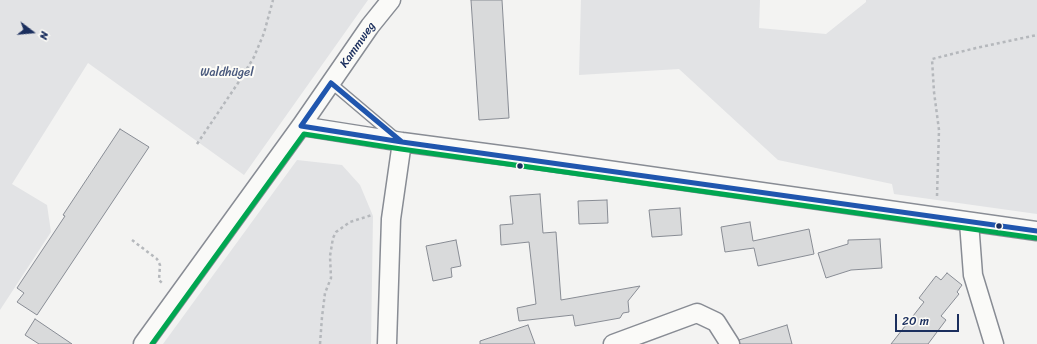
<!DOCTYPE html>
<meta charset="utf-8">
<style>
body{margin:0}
#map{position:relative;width:1037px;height:344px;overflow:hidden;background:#f3f3f2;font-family:Sriracha,sans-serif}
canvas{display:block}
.north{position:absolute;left:12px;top:12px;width:40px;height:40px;-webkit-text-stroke:3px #fdfcf7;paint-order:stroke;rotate:106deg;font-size:11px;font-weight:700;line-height:16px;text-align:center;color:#1b2f5e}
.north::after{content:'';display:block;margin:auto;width:14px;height:18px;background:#1b2f5e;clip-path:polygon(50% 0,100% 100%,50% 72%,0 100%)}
.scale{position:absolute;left:895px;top:314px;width:64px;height:18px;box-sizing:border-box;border:2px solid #1b2f5e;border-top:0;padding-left:5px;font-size:12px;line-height:14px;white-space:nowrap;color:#1b2f5e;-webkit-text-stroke:3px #fdfcf7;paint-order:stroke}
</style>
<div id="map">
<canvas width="1037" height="344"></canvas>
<div class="north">N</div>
<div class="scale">20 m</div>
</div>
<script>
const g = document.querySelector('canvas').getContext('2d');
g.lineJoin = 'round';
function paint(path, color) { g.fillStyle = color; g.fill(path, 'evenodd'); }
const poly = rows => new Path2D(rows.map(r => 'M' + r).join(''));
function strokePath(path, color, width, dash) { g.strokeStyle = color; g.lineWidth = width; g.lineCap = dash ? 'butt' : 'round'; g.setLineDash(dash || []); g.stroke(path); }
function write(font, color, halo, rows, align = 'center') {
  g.font = font + ' Sriracha,sans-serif'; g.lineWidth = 4; g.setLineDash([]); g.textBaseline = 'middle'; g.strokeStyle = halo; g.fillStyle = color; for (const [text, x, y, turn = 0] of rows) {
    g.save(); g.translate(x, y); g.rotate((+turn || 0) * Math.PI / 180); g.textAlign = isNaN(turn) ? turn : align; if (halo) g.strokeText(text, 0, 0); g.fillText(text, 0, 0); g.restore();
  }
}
paint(poly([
 [0,0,368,0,244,175,88,63,12,184,47,205,51,232,0,310],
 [581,0,760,0,759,28,826,34,866,2,866,0,1037,0,1037,214,894,194,892,184,778,160,679,69,579,75],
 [297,160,342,165,360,185,373,216,371,344,163,344]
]), '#e2e3e5');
const building = poly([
 [471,0,502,0,509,118,479,120,471,0],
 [120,129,149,147,37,315,17,302,24,293,17,288,65,216,63,215,120,129],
 [540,194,543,233,556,232,561,300,640,286,628,301,629,312,623,313,620,318,575,326,573,315,519,321,517,308,536,304,529,242,501,245,500,225,513,224,510,196,540,194],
 [607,200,608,223,579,224,578,201,607,200],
 [680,208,682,235,652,237,649,210,680,208],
 [750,222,753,241,809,229,814,254,758,266,754,248,725,252,721,227,750,222],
 [880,239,882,268,851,270,826,278,818,253,848,244,848,240,880,239],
 [456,240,461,266,451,268,452,277,433,281,426,246,456,240],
 [947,273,962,285,957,292,959,294,941,316,946,320,928,344,891,344,924,302,919,298,936,276,941,280,947,273],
 [35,319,72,344,39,344,25,335,35,319],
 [528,325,535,344,480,344,480,341,528,325],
 [787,325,792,344,740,344,739,340,787,325]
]);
paint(building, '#d9dadb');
strokePath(building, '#888c94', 1);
const lane = poly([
 [331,83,396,138]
]);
const street = poly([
 [301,126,402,142,523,158,1037,231],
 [969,222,973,275,994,344],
 [143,344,301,126,370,26,391,0],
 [387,344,391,219,402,142],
 [613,344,697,313,716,322,730,344]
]);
strokePath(lane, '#888c94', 12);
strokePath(street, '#888c94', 21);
strokePath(poly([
 [197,144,240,80,254,57,264,33,273,0],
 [937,196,939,130,934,92,932,59,976,48,1037,35],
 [132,240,157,259,160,265,159,280,162,283],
 [320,344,322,317,325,293,331,278,330,256,333,238,336,232,350,222,372,215]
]), '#b5b8bc', 2.5, [3, 3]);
strokePath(lane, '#fafaf8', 9);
strokePath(street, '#fafaf8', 18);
strokePath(poly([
 [331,83,402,142,301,126,331,83],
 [402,142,1037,231]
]), '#2056ae', 5);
strokePath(poly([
 [152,344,304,134,401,149,1036,238]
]), '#00a651', 5);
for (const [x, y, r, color] of [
 [520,166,3.5,"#1b2f5e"],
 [999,226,3.5,"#1b2f5e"]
]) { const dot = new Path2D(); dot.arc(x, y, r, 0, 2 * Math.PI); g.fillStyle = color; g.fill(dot); strokePath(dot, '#fdfcf7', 1.5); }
write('12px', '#1b2f5e', '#fdfcf7', [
 ["Kammweg",358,45,-55]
]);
write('12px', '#49597d', '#fdfcf7', [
 ["Waldhügel",227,73]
]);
</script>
